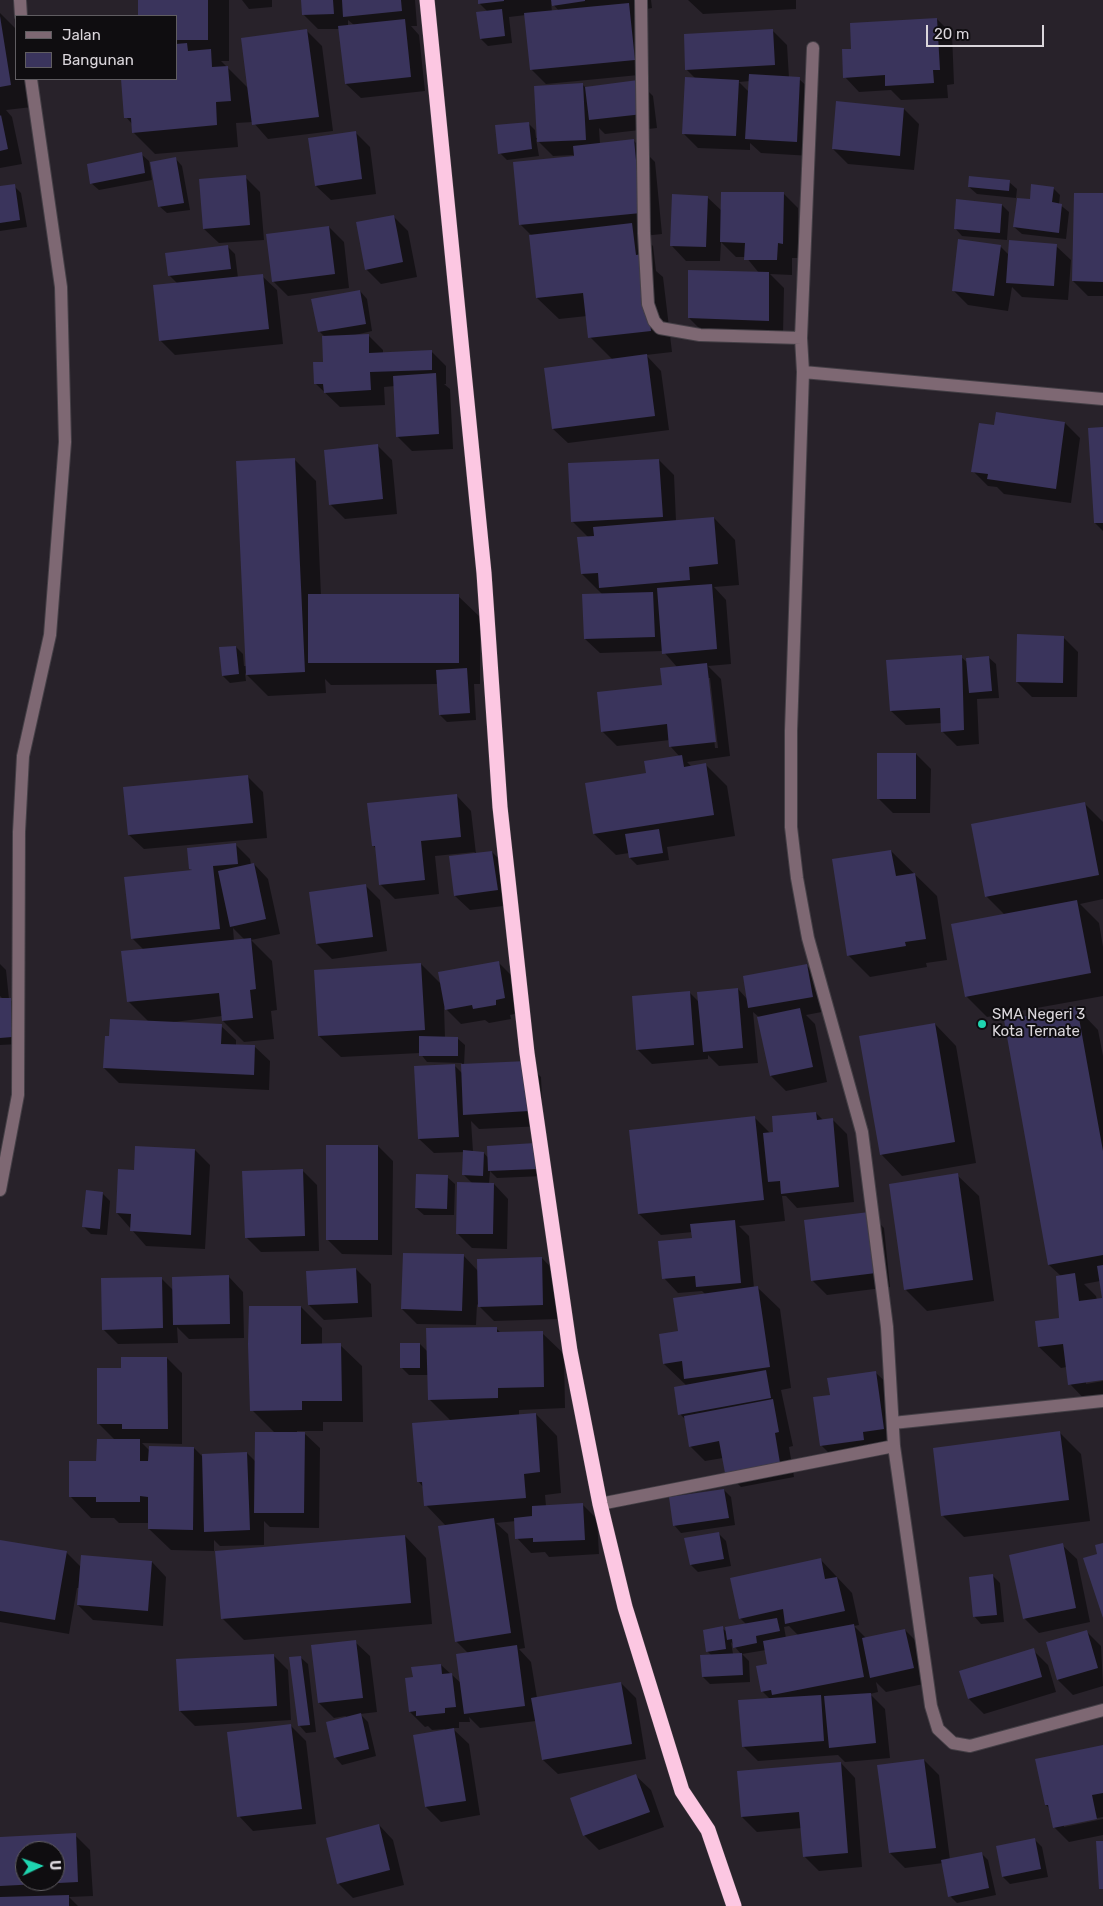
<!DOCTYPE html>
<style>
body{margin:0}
#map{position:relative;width:1103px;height:1906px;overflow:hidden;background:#28222a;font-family:Rubik,sans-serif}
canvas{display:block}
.legend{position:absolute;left:15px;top:15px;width:162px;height:65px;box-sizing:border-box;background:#0f0d10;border:1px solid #605d61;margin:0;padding:6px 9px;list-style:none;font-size:15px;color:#dad6db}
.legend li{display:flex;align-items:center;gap:10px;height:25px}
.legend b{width:25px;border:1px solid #605d61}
.north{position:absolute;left:15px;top:1841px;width:50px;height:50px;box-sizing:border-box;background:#0f0d10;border:1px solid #605d61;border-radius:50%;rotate:87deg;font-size:14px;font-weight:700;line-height:20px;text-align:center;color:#dad6db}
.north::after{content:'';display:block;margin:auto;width:18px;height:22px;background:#1fd5b0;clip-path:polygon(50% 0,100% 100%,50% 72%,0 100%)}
.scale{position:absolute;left:926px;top:25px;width:118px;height:22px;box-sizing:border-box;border:2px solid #dad6db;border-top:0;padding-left:6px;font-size:15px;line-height:18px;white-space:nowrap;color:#dad6db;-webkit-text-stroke:4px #0f0d10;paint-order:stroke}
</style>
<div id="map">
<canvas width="1103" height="1906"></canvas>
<ul class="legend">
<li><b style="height:6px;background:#7e6873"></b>Jalan</li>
<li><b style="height:14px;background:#3a345c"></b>Bangunan</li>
</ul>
<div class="north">U</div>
<div class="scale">20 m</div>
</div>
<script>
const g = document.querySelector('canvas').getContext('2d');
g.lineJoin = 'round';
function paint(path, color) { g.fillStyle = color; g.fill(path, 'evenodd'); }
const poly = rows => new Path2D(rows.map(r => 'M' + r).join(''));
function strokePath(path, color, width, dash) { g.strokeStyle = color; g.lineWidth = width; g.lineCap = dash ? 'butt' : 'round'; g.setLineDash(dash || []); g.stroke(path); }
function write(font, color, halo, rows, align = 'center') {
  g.font = font + ' Rubik,sans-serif'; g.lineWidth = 4; g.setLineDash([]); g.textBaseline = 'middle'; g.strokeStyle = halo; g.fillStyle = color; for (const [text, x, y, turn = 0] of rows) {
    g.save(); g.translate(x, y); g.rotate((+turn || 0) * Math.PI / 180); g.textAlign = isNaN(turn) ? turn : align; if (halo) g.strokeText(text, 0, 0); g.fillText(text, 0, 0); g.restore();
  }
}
paint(poly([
 [139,0,229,0,229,61,221,61,249,89,307,31,322,46,333,131,268,139,253,122,236,123,238,147,155,154,134,133,133,125,126,117,122,79,176,79,176,16,139,16],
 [242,0,272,0,272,7,249,9],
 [302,0,415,0,417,26,411,26,419,35,425,91,361,98,346,84,340,29,318,29,303,14],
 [348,20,354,25,348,26],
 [479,0,651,0,652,8,635,11,643,19,649,74,546,84,531,69,526,15,509,17,512,43,488,46,481,39,488,12,480,4],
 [551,2,559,11,552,12],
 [688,0,796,0,796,9,703,14],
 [0,13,16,29,16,79,28,79,32,107,6,110,12,117,22,164,0,168],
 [937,19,952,34,954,84,947,85,948,98,901,100,891,90,859,92,845,77,852,50],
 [772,30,787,45,789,78,799,79,814,93,811,156,761,153,750,143,750,150,698,148,683,133,696,79,686,69],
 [750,81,749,92,739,82],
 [638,81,653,96,657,128,605,134,599,128,600,144,634,141,655,162,662,234,643,236,653,246,656,271,663,277,672,352,646,355,661,371,669,430,568,443,553,429,613,360,590,337,587,316,559,319,537,298,532,236,520,224,574,155,553,156,536,139,539,156,507,160,500,153,528,123,535,130,536,138,538,138,583,85,586,88],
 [904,109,919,124,914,170,848,164,833,149],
 [355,132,370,147,376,194,331,200,316,186],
 [141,154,149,161,152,180,99,190,91,183],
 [175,158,182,166,190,210,167,213,159,206],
 [245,177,260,192,264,240,219,243,204,229],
 [1009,182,1017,189,1016,198,977,194,969,187],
 [14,186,21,193,27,227,0,231,0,188],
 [1053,188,1060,195,1059,204,1069,212,1066,239,1022,234,1014,227,1031,201],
 [783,193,798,208,798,258,792,258,792,275,770,274,784,288,783,335,704,333,689,318,759,273,746,257,736,257,721,242,720,261,686,261,672,246,707,197,722,211],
 [1103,194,1103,296,1088,296,1073,281],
 [1002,205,1009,212,1007,240,962,236,955,228],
 [393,216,408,231,417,277,381,284,366,269],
 [329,227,344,242,349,288,288,296,273,281],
 [1000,246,1009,255,1056,246,1071,260,1068,300,1022,297,1012,287,1008,311,968,305,953,290],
 [228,247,235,254,238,278,262,276,277,290,283,344,175,355,160,340,178,284,169,275],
 [360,291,367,299,372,331,351,336,368,335,383,350,383,353,431,351,446,366,446,384,444,384,450,389,453,449,412,451,397,436,395,386,384,387,385,405,340,407,316,384,324,363,325,337,319,331],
 [1065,423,1080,438,1071,503,1004,494,997,487,988,486,973,471,995,427],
 [1103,429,1103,531,1095,523],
 [377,445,392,460,397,514,345,519,330,504],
 [295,460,316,481,321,596,458,596,480,617,480,684,474,684,476,720,447,722,440,715,438,684,331,685,325,679,326,693,268,696,245,673,246,681,230,683,223,676,236,647,243,654,244,666,246,666],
 [659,460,674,475,676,521,714,518,735,540,739,585,714,587,726,600,731,664,708,666,721,679,730,756,687,762,692,767,705,764,727,786,735,836,667,847,669,860,637,865,630,858,629,853,616,855,594,834,648,774,680,757,671,747,670,740,617,746,602,731,664,686,677,667,663,651,600,653,585,639,603,595,582,574,588,537,572,521],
 [708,678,710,678,718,748,715,748],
 [1063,637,1078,652,1077,697,1032,697,1017,682],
 [961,657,968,663,988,657,996,664,999,698,977,699,979,744,957,746,942,731,942,723,906,725,891,711],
 [916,754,931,769,930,813,893,813,879,799],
 [248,777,263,792,267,838,144,849,129,835],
 [457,796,471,811,476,854,492,852,507,867,512,905,470,910,455,896,475,852,435,856,439,894,395,899,380,884,376,849,373,845],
 [1084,803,1103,822,1103,899,1080,904,1099,923,1103,947,1103,996,987,1017,966,996,1005,915,986,896],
 [235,844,250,859,251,865,254,864,268,879,280,934,251,940,272,961,277,1010,271,1011,274,1039,244,1042,223,1021,222,1016,166,1023,221,1026,236,1040,236,1046,255,1047,270,1061,269,1090,119,1083,104,1068,110,1038,149,1022,128,1001,144,950,132,938,192,871,190,868],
 [233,928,245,940,234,941],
 [891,851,937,896,947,960,926,963,927,967,870,977,848,955],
 [365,885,380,900,387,951,332,959,317,944,310,893],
 [498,962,513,977,519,1013,510,1015,511,1019,489,1023,485,1020,461,1024,444,1007,445,1038,457,1038,465,1045,464,1065,526,1062,541,1077,543,1126,479,1129,471,1121,473,1152,484,1153,489,1159,535,1144,544,1176,497,1178,490,1171,489,1184,494,1184,508,1199,507,1249,472,1248,457,1233,473,1184,463,1174,465,1152,434,1153,419,1139,453,1064,462,1073,462,1063,427,1062,420,1053,341,1057,319,1036,421,964,442,985],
 [0,964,6,970,9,999,18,1006,19,1044,0,1045,0,999,3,999,0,996],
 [807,966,821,981,827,1011,806,1015,815,1024,827,1082,786,1091,771,1076,760,1018,753,1012,758,1063,719,1066,708,1055,708,1059,652,1064,637,1049,689,992,699,1002,738,989,748,1000],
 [1077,1008,1098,1030,1103,1056,1103,1379,1086,1381,1086,1384,1103,1381,1103,1404,1091,1406,1070,1384,1067,1367,1061,1368,1039,1347,1061,1319,1061,1276,1049,1265],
 [1100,1281,1103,1299,1097,1300,1096,1296,1084,1284],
 [935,1024,956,1046,976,1163,902,1176,881,1154],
 [816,1113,823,1120,832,1119,847,1134,854,1202,797,1208,786,1196,782,1196,785,1221,739,1226,749,1236,754,1288,758,1288,780,1309,791,1388,781,1390,793,1446,789,1447,794,1477,741,1487,726,1472,723,1458,705,1461,690,1446,686,1420,680,1414,687,1386,664,1364,679,1332,706,1295,702,1291,678,1293,664,1278,693,1239,693,1232,661,1235,639,1214,754,1117,770,1133],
 [378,1146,393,1161,392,1255,342,1254,327,1239],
 [195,1150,210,1165,205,1249,146,1246,117,1213,135,1171],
 [303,1171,317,1185,319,1251,261,1252,246,1237],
 [957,1175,979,1196,994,1301,927,1311,906,1290],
 [447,1177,455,1184,454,1215,424,1215,416,1208],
 [102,1193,110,1201,107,1235,91,1234,84,1227],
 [869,1213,884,1228,890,1287,827,1295,812,1280],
 [463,1255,478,1271,542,1258,556,1273,558,1319,494,1321,477,1304,476,1325,417,1324,402,1309],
 [356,1269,371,1284,372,1317,324,1320,309,1305],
 [229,1277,243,1292,244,1338,189,1339,177,1327,178,1343,118,1344,103,1329,161,1278,174,1291],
 [301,1307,322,1328,322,1345,340,1345,362,1366,363,1422,323,1422,323,1431,297,1431,297,1434,305,1434,320,1448,319,1528,270,1527,264,1521,264,1545,220,1546,214,1540,214,1551,171,1550,149,1529,149,1523,119,1523,114,1518,91,1518,70,1496,115,1440,98,1423,123,1369,167,1358,182,1373,182,1444,142,1443,150,1451,194,1448,203,1457,247,1453,256,1462,275,1433,252,1410],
 [496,1328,502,1334,542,1333,564,1354,565,1408,519,1410,519,1416,536,1414,557,1436,561,1493,545,1495,546,1506,582,1504,597,1519,599,1554,549,1557,545,1552,531,1553,517,1538,516,1521,496,1523,508,1534,525,1648,519,1649,531,1662,537,1698,621,1683,636,1698,646,1759,558,1774,543,1760,536,1721,480,1728,469,1717,470,1722,459,1722,459,1728,452,1728,469,1744,480,1815,441,1822,426,1807,445,1729,432,1730,428,1726,425,1727,410,1712,414,1678,441,1665,462,1684,468,1653,456,1641,446,1526,426,1505,424,1488,418,1481,451,1421,429,1399,428,1375,409,1375,402,1368,420,1344,428,1352],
 [876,1373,891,1387,899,1443,836,1460,821,1445],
 [1060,1433,1081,1454,1090,1521,964,1537,943,1516],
 [724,1490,731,1497,735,1525,681,1533,674,1525],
 [718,1533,726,1541,731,1566,698,1572,691,1565],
 [405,1536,426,1558,432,1624,244,1640,222,1618],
 [0,1541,66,1552,81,1567,152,1562,166,1577,163,1626,93,1620,78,1605,79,1588,77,1588,69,1634,0,1622],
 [1062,1545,1077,1559,1090,1622,1039,1633,1024,1618],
 [820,1559,852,1593,859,1625,854,1626,867,1639,905,1630,920,1645,928,1683,886,1692,876,1682,878,1692,870,1694,885,1709,890,1758,845,1762,838,1755,758,1761,743,1746,770,1699,762,1691,768,1665,766,1650,742,1654,749,1661,750,1682,710,1684,703,1677,712,1656,708,1652,704,1631,722,1628,727,1632,747,1625,740,1618],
 [789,1626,799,1636,786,1638,784,1627],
 [731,1642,735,1647,741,1654,733,1654],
 [993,1576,1000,1583,1004,1622,981,1624,974,1616],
 [1086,1631,1101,1646,1103,1686,1073,1695,1058,1680,1047,1643],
 [355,1642,370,1656,377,1712,360,1714,368,1722,376,1756,342,1765,335,1757,346,1716,334,1718,319,1703,313,1646],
 [1033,1650,1048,1665,1056,1692,984,1714,969,1699,961,1671],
 [273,1655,288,1670,291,1720,195,1726,180,1711],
 [300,1657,308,1664,316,1732,306,1733,299,1725],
 [291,1726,306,1741,316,1824,253,1831,239,1816],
 [1103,1747,1103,1817,1064,1824,1064,1827,1103,1819,1103,1835,1069,1842,1054,1827,1051,1810,1046,1805],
 [924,1760,939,1775,950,1860,981,1853,988,1860,996,1895,957,1903,950,1896,943,1863,905,1868,890,1853],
 [841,1763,855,1778,862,1867,819,1871,804,1856,802,1828,757,1832,742,1817,739,1773],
 [636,1776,651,1790,664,1827,599,1850,584,1835,571,1799],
 [379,1825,393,1840,404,1885,353,1898,339,1884],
 [75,1835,90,1850,93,1896,69,1897,78,1906,0,1906,0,1839],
 [25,1851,55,1851,55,1881,25,1881],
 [1034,1839,1042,1847,1048,1877,1010,1884,1003,1877,997,1847]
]), '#0007');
paint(poly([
 [138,0,208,0,208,40,176,40,176,16,138,16],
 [301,0,333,0,334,14,302,15],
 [342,0,401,0,402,11,343,17],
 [478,0,504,0,504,1,478,4],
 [551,0,585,0,585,1,552,6],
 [629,3,635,60,530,70,524,13],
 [502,9,505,36,480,39,476,12],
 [0,16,11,85,0,87],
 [937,18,940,70,933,70,934,83,885,86,885,75,843,78,842,49,851,49,850,23],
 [405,19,411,77,345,84,338,26],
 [307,29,319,117,252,125,241,38],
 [773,29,775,65,685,70,684,34],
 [187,43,188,51,211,49,212,67,228,66,231,101,216,102,217,125,132,133,131,118,124,118,121,79,176,79,176,44],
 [749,74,800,77,797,142,745,139],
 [685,77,739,80,736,136,682,134],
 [638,80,643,114,589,120,585,87],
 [583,83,586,140,537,142,534,86],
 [836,101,904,108,900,156,832,149],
 [1,115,8,149,0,151,0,116],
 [529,122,532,149,498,154,495,125],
 [356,131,362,179,315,186,308,138],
 [634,139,641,213,519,225,513,162,574,156,573,146],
 [142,152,145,173,90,184,87,164],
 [176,157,184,203,158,207,150,162],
 [246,175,250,225,203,229,199,179],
 [969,176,1010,180,1009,191,968,187],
 [15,184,20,220,0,223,0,186],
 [1031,184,1054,187,1052,202,1062,204,1059,233,1013,227,1017,198,1030,199],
 [721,192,784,192,783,244,778,243,777,260,744,260,745,243,720,242],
 [1074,193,1103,193,1103,282,1072,281],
 [672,194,708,196,706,247,670,246],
 [956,199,1002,204,1000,233,954,229],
 [394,215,403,262,365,270,356,222],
 [632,223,636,255,642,254,651,331,588,338,583,293,536,298,529,235],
 [329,226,335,274,272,282,266,234],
 [958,239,1001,245,994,296,952,291],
 [1009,240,1057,244,1054,286,1006,283],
 [228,245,231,269,168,276,165,253],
 [688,270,769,272,769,321,688,318],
 [263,274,269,329,159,341,153,285],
 [360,290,366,324,318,332,311,299],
 [369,334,369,353,432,350,432,370,370,372,371,390,324,393,323,384,314,384,313,362,323,362,322,336],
 [647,354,655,416,552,429,544,368],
 [436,373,439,434,396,437,393,376],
 [996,412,1065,422,1056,489,987,479,988,474,971,472,979,423,994,425],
 [1103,427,1103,523,1094,523,1088,428],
 [378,444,383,499,329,505,324,450],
 [295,458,305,672,246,675,236,461],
 [659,459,663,517,571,522,568,463],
 [714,517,718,564,689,567,690,580,599,588,598,573,581,574,577,537,594,536,593,527],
 [712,584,717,649,662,654,657,588],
 [653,592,655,637,584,639,582,594],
 [308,594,459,594,459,663,308,663],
 [1017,634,1064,636,1063,683,1016,682],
 [236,646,239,674,222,676,219,647],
 [962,655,964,730,941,732,940,708,890,711,886,660],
 [989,656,992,691,969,693,966,658],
 [707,663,716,742,669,747,667,724,601,732,597,692,662,685,660,668],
 [467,668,470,713,439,715,436,670],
 [877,753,916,753,916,799,877,799],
 [682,755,684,767,706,763,714,815,593,834,585,783,646,773,644,761],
 [248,775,253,823,128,835,123,787],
 [457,794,461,837,421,841,425,880,379,885,375,846,372,846,367,803],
 [1085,802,1099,875,985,897,971,824],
 [659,829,663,853,629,858,625,834],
 [236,843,238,864,213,866,220,929,131,939,124,877,192,870,189,869,187,848],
 [891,850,896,876,915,873,926,939,905,942,906,946,847,956,832,859],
 [492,851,498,890,454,896,449,856],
 [254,863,266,919,230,927,218,871],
 [366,884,373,937,316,944,309,892],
 [1077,900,1091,973,965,997,951,924],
 [251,938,256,989,250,990,253,1018,222,1021,219,993,127,1002,121,951],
 [499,961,505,998,496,1000,496,1005,473,1009,472,1005,445,1010,438,972],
 [421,963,425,1030,318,1036,314,970],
 [807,964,813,997,748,1008,743,976],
 [738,988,743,1048,703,1052,697,992],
 [690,991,694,1045,636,1050,632,996],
 [0,998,11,998,12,1037,0,1038],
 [1077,1007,1103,1151,1103,1255,1048,1265,1004,1020],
 [800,1008,813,1067,770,1076,757,1017],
 [110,1019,222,1024,221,1044,255,1045,254,1075,103,1068,105,1036,109,1036],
 [935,1023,955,1142,880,1155,859,1036],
 [419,1036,458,1037,458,1056,419,1056],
 [527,1061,529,1111,463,1115,461,1064],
 [455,1064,459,1137,418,1139,414,1066],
 [816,1112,817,1120,833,1118,839,1187,781,1194,780,1181,768,1182,763,1133,773,1132,772,1116],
 [755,1116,764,1200,638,1214,629,1130],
 [535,1143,537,1169,488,1171,487,1146],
 [326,1145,378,1145,378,1240,326,1240],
 [135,1146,195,1149,191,1235,130,1231,131,1214,116,1213,118,1169,134,1170],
 [463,1150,484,1152,483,1176,462,1175],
 [303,1169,305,1236,245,1238,242,1171],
 [958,1173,973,1280,904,1290,889,1184],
 [416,1174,448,1175,447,1209,415,1208],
 [457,1182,494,1183,493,1234,456,1234],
 [86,1190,103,1192,100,1229,82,1227],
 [869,1212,876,1273,811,1281,804,1220],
 [735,1220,741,1283,696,1287,695,1276,662,1279,658,1241,692,1238,690,1224],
 [403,1253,464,1254,462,1311,401,1309],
 [542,1257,543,1305,478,1307,477,1259],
 [1103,1265,1103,1380,1068,1385,1063,1344,1038,1347,1035,1321,1059,1318,1056,1276,1075,1273,1079,1301,1102,1298,1097,1266],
 [356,1268,358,1303,308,1305,306,1271],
 [229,1275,230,1324,173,1325,172,1277],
 [162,1277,163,1328,102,1330,101,1278],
 [758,1286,770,1367,684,1379,682,1361,663,1364,659,1334,678,1331,673,1298],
 [249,1306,301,1306,301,1344,341,1343,342,1401,302,1401,302,1410,250,1411,248,1344],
 [497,1327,497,1332,543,1331,544,1387,498,1388,498,1398,428,1400,426,1328],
 [400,1343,420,1343,420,1368,400,1368],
 [121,1357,167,1357,168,1429,122,1429,122,1424,97,1424,97,1368,121,1368],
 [766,1370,771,1398,678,1415,674,1387],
 [876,1371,884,1429,863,1432,864,1440,820,1446,813,1397,830,1395,827,1378],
 [773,1399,779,1432,775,1433,780,1463,725,1473,719,1441,689,1447,684,1416],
 [536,1413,540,1472,524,1474,526,1498,424,1506,422,1482,417,1482,412,1423],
 [1060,1431,1069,1500,941,1516,933,1448],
 [255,1432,305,1432,304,1513,254,1513],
 [97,1439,140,1439,140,1461,148,1461,149,1446,194,1447,193,1530,148,1529,148,1497,140,1496,140,1502,96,1502,96,1497,69,1497,69,1461,96,1461],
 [247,1452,250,1530,204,1532,202,1454],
 [724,1489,729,1518,673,1526,669,1497],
 [583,1503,585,1540,533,1542,533,1538,515,1539,514,1518,532,1516,532,1506],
 [494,1518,511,1633,455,1642,438,1526],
 [719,1532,724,1559,690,1565,684,1538],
 [405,1535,411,1603,221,1619,215,1551],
 [0,1540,67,1551,55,1620,0,1611],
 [1063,1543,1076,1608,1023,1619,1009,1555],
 [1103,1543,1103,1618,1083,1558,1097,1554,1095,1545],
 [81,1555,152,1561,148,1611,77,1605],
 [821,1558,825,1579,837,1577,845,1611,785,1624,783,1609,739,1619,730,1578],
 [993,1574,997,1615,973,1617,969,1577],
 [777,1618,780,1631,756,1636,757,1643,733,1648,732,1639,727,1640,725,1627],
 [854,1624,864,1677,772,1695,771,1690,761,1692,756,1666,767,1664,763,1641],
 [723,1626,726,1649,706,1652,703,1630],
 [905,1629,914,1668,870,1678,862,1638],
 [1087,1630,1098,1668,1057,1680,1046,1642],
 [356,1640,363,1698,318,1703,311,1645],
 [517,1645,525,1706,464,1714,456,1654],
 [1034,1648,1042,1677,968,1699,959,1671],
 [742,1653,743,1675,702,1677,700,1655],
 [274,1654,277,1706,179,1711,176,1659],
 [301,1656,310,1725,298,1726,289,1657],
 [441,1664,442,1674,452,1673,456,1707,445,1708,445,1713,416,1716,416,1711,409,1712,405,1678,413,1677,411,1667],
 [621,1682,632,1744,542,1760,531,1698],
 [871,1693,876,1743,829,1748,824,1696],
 [821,1695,824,1741,742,1747,738,1700],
 [361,1713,369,1749,334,1758,326,1722],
 [291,1724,302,1809,237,1817,227,1732],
 [454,1728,466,1801,425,1807,413,1735],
 [1103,1745,1103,1793,1092,1795,1097,1819,1053,1828,1048,1805,1045,1805,1035,1759],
 [924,1759,936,1848,889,1853,877,1765],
 [841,1762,848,1853,803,1857,799,1812,741,1817,737,1771],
 [636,1774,650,1812,583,1836,570,1798],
 [379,1824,390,1870,337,1884,326,1838],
 [76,1833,78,1882,0,1886,0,1837],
 [25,1851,55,1851,55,1881,25,1881],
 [1035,1838,1041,1869,1002,1877,996,1846],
 [1096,1841,1103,1841,1103,1889,1099,1889],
 [982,1852,989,1888,948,1897,941,1860],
 [69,1895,69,1906,0,1906,0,1897]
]), '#3a345c');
const minor = poly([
 [20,0,21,16],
 [641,0,644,233,648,304,654,321,660,328,700,335,801,338,803,372,1103,399],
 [801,338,813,48],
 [803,372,791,731,791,827,797,878,808,938,862,1132,887,1327,894,1446,931,1706,938,1729,953,1743,970,1746,1103,1710],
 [0,1190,18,1095,19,832,23,756,50,635,65,442,61,287,31,79],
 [893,1423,1103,1401],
 [600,1504,894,1446]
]);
const highway = poly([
 [427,0,484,573,500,807,527,1053,570,1351,600,1504,625,1607,682,1791,708,1830,734,1906]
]);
strokePath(minor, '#443f46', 14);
strokePath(highway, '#443f46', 16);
strokePath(minor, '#7e6873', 12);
strokePath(highway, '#fcc7e2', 15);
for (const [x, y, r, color] of [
 [982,1024,5,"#1fd5b0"]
]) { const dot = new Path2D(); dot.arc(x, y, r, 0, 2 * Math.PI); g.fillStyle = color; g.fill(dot); strokePath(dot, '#0f0d10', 2); }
write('15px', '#dad6db', '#0f0d10', [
 ["SMA Negeri 3",992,1015],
 ["Kota Ternate",992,1032]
], 'left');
</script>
